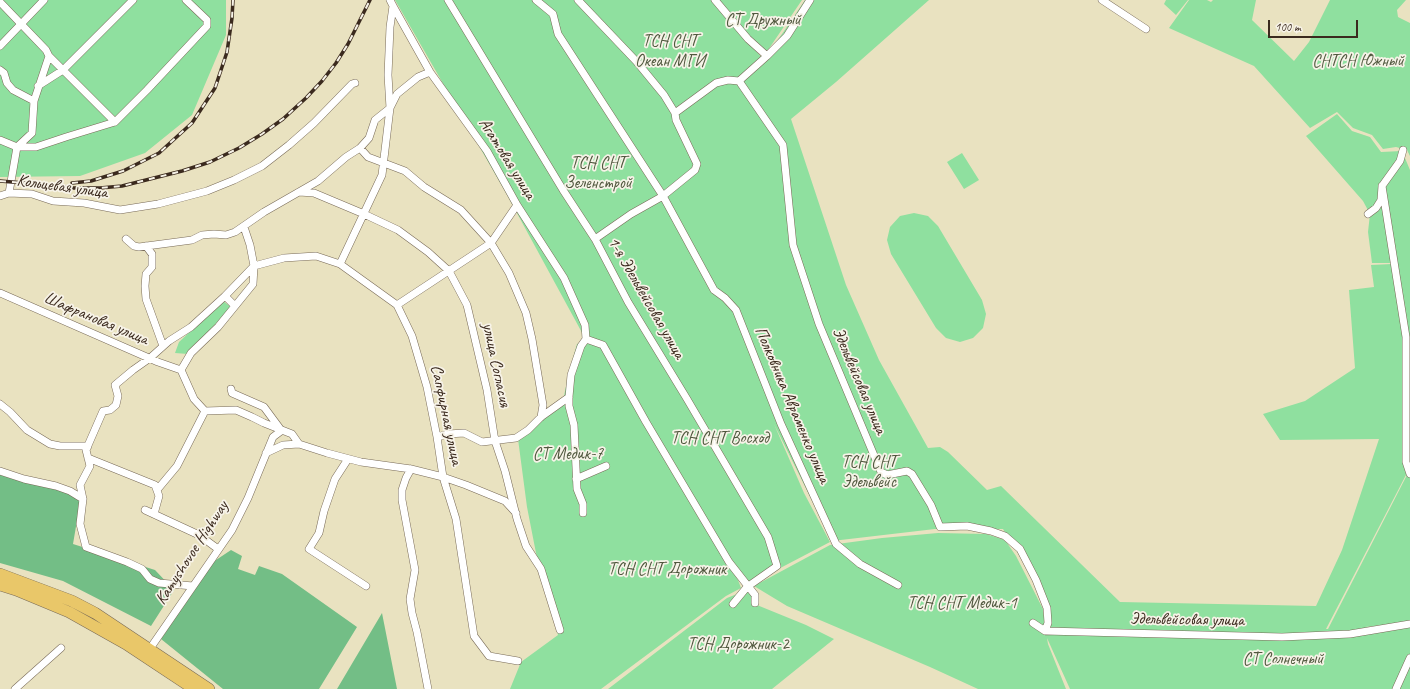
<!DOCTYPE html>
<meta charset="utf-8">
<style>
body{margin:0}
#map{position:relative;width:1410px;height:689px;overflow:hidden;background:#e9e2c0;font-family:Caveat,sans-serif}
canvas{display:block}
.scale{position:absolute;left:1268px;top:20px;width:90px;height:18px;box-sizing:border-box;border:2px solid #3b2a1e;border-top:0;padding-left:5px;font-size:12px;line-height:14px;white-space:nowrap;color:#3b2a1e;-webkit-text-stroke:3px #f7f3e8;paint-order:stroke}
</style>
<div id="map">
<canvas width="1410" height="689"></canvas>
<div class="scale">100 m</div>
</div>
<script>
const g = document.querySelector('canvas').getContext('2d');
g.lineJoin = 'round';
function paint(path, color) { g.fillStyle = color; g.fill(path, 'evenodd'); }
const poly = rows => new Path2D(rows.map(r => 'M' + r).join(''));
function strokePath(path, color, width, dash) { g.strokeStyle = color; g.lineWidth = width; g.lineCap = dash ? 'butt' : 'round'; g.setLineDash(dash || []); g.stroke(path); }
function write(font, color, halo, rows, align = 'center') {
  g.font = font + ' Caveat,sans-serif'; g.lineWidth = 3.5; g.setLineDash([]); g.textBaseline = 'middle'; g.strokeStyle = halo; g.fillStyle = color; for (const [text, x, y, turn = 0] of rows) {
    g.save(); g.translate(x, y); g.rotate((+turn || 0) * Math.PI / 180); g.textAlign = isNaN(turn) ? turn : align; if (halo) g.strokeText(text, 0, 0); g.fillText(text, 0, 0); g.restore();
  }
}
paint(poly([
 [0,0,226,0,226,35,192,115,145,153,80,176,0,177],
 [395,0,712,0,763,59,782,34,805,0,929,0,836,82,791,119,846,285,879,360,928,448,940,447,948,452,987,490,1001,486,1120,602,1316,606,1342,550,1379,439,1280,440,1263,414,1305,401,1355,368,1349,290,1374,287,1371,265,1392,264,1404,338,1393,263,1372,263,1368,232,1370,214,1363,201,1306,136,1337,114,1352,131,1370,137,1381,152,1402,151,1410,170,1410,622,1365,627,1410,626,1410,689,1070,689,1047,638,1048,644,1066,689,978,689,930,667,787,606,754,586,830,545,882,538,938,533,986,534,1005,540,1016,556,1043,609,1045,625,1046,609,1028,569,1003,529,935,529,832,541,774,424,804,493,830,542,744,587,635,407,706,530,738,580,741,588,726,596,601,689,510,689,521,662,558,635,536,553,527,507,518,439,564,396,569,372,577,344,586,340,506,193],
 [1407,473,1408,473,1328,629,1326,629],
 [716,0,802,0,766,53,748,36],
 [1166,0,1188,0,1176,15,1164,4],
 [1189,0,1207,0,1211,2,1213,0,1256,0,1252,20,1294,61,1309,42,1330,0,1406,0,1397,10,1398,17,1410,23,1410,156,1407,150,1396,147,1383,149,1372,135,1353,128,1337,112,1310,128,1254,66,1169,28],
 [962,153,979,180,964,189,947,162],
 [914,213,928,216,938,226,982,300,986,314,983,328,973,338,960,342,946,338,936,328,891,254,887,240,890,227,900,216],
 [223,301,231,307,188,354,175,353,179,342],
 [747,590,753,596,752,603,806,625,834,639,772,689,608,689,727,598]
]), '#8fe09f');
paint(poly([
 [0,471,81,497,73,544,155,570,174,590,151,626,63,581,0,563],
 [231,550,242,556,238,569,255,575,259,566,282,574,357,627,319,689,223,689,161,639,213,562],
 [382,613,397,689,337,689]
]), '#73be86');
const street = poly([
 [390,0,393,6,430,72,487,151,517,205,564,278,585,325,586,339],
 [448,0,563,190,595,239,628,302,687,399,768,537,777,566,747,587,733,604],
 [536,0,553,14,558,34,663,196,714,290,725,298,736,310,781,424,836,544,860,564,898,585],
 [578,0,636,61,664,95,675,113,676,120,697,164,695,170,663,196,631,214,595,239],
 [715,0,748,39,767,56],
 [810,0,787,36,767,56,739,81,783,145,793,245,819,324,881,472,887,475,907,471,912,474,931,505,940,527,967,526,991,531,1005,536,1020,549,1036,580,1047,608,1048,623,1045,631],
 [1102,0,1146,29],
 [0,2,46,50,49,56,34,101,32,133,17,147,9,193],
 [0,46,44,0],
 [49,56,115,122],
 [0,70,4,73,7,83,13,90,34,101],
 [38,86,63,70,133,0],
 [675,113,716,83,728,80,739,81],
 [0,140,17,147,36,147,66,137,115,122,147,90,207,26,207,20,186,0],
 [360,148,368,157,405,171,424,187,461,210,491,243,509,273,526,313,532,339,543,405,541,417],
 [1382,186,1406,337,1406,462,1410,474],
 [299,192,314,193,364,214,398,230,428,252,449,271,467,305,487,390,495,441,505,471,517,519,526,546,541,569,560,630],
 [0,196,9,193,32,194,53,201,84,203,120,210,158,204,207,191,234,180,262,166,289,145,314,123,352,84,355,83],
 [1368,214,1376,208,1381,200,1382,186,1400,161,1403,150],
 [244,227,250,245,254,266,253,284,218,327,191,353,181,370,194,399,205,411,236,410,252,417,264,423,292,434,299,444,327,453,361,462,411,469,443,477,466,485,505,501,516,513],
 [126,239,134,246,139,247,192,240,202,235,214,234,226,235,235,232,264,212,318,181,346,157,360,148,369,138,375,120,390,108,397,94,418,77,430,72],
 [146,246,152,254,152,267,146,274,145,286,146,299,163,346],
 [340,264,382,175,390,108,388,75,390,27,393,6],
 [0,293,158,362,181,370],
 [225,296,254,266,284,258,316,256,340,264,397,305,412,336,427,387,437,437,443,477,456,519,474,636,489,656,518,661],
 [397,305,491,243,517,205],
 [586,339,603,345,646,422,729,562,755,595,755,603],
 [231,389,232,393,264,407,281,430],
 [0,404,10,412,27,430,50,444,60,446,88,446],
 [437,437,448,434,464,433,482,442,516,438,528,430,541,417,569,397],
 [266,453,283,445,299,444],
 [88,458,155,485,159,496,154,514],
 [348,459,335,479,324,511,319,533,309,549,366,586],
 [411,469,406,478,402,490,402,500,415,570,410,599,412,613,417,632,428,689],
 [0,471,24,479,56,486,70,491,83,499],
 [576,479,606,466],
 [157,490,177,466,205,411],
 [145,510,199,535,218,549],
 [583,513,583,504,577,489,574,425,569,406,569,397,571,375,581,346,586,339],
 [193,586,159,583,150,579,142,569,127,562,86,547,80,524,83,499,80,485,90,466,86,450,103,411,110,410,116,405,118,396,115,385,133,370,150,358,169,341,191,327,225,296,235,306],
 [1033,623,1045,631,1282,637,1350,634,1410,624],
 [149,650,232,530,248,498,273,437,281,431],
 [15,689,61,648],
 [1396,689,1410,658]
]);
const primary = poly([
 [0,574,72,601,95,613,209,689],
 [0,585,16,590,69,612,126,644,194,689]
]);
strokePath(street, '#786a57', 8);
strokePath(primary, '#786a57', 12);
strokePath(street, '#fff', 7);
strokePath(primary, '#e9c769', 11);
const rail = poly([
 [0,181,36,184],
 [72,183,91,181,123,171,159,153,192,123,215,88,227,52,232,18,233,0],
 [30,184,73,188,100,188,122,186,182,171,210,162,239,148,262,134,283,119,306,98,322,81,336,63,348,44,370,0]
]);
strokePath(rail, '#3b2a1e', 3.5);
strokePath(rail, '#f7f3e8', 2, [6]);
write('17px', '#50583e', '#f7f3e8', [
 ["СТ Дружный",763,21],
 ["ТСН СНТ",670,42],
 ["Океан МГИ",670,62],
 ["СНТСН Южный",1358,62],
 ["ТСН СНТ",598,164],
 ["Зеленстрой",598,184],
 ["ТСН СНТ Восход",720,439],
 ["СТ Медик-7",568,455],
 ["ТСН СНТ",869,463],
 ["Эдельвейс",869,483],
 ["ТСН СНТ Дорожник",667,570],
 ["ТСН СНТ Медик-1",962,604],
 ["ТСН Дорожник-2",738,645],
 ["СТ Солнечный",1283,660]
]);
write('17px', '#3b2a1e', '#f7f3e8', [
 ["Агатовая улица",507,159,58],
 ["Кольцевая улица",62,187,8],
 ["1-я Эдельвейсовая улица",646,298,60],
 ["Шафрановая улица",96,319,23],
 ["улица Согласия",496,365,78],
 ["Эдельвейсовая улица",859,381,67],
 ["Полковника Авраменко улица",792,405,67],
 ["Сапфирная улица",446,415,78],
 ["Kamyshovoe Highway",192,553,-57],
 ["Эдельвейсовая улица",1187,620,1]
]);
</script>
